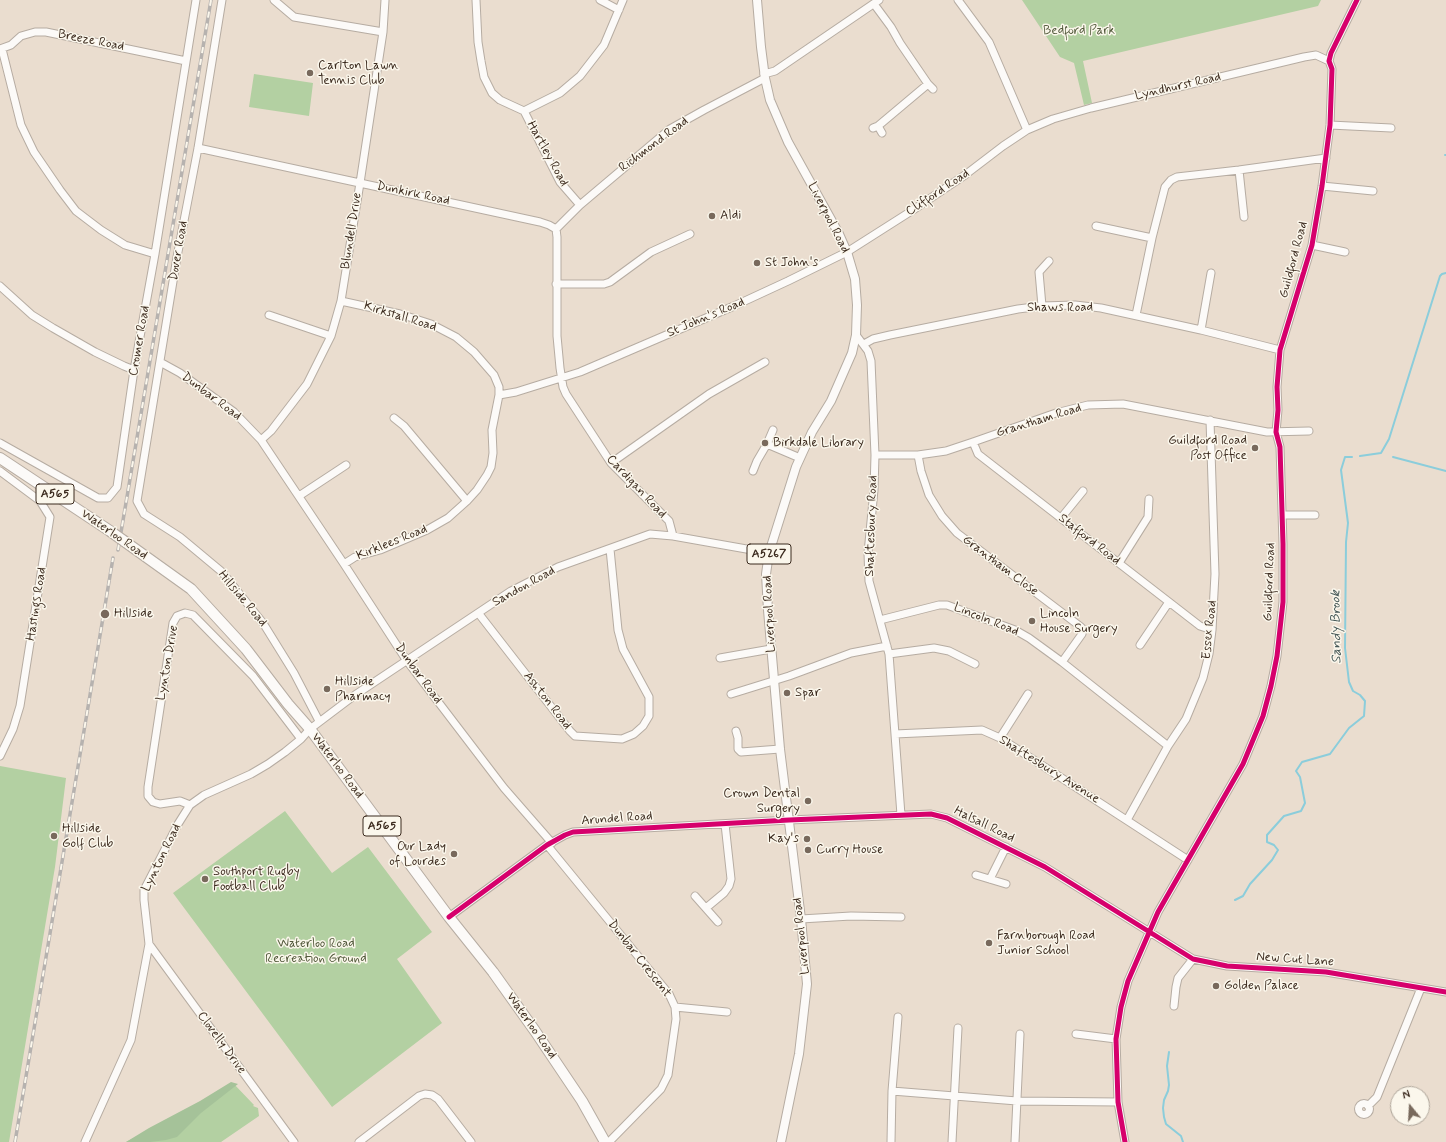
<!DOCTYPE html>
<style>
body{margin:0}
#map{position:relative;width:1446px;height:1142px;overflow:hidden;background:#eaddcf;font-family:Mynerve,sans-serif}
canvas{display:block}
.north{position:absolute;left:1390px;top:1086px;width:40px;height:40px;box-sizing:border-box;background:#fbf7ec;border:1px solid #aea59a;border-radius:50%;rotate:342deg;font-size:11px;font-weight:700;line-height:16px;text-align:center;color:#3b2a1e}
.north::after{content:'';display:block;margin:auto;width:14px;height:18px;background:#78695c;clip-path:polygon(50% 0,100% 100%,50% 72%,0 100%)}
</style>
<div id="map">
<canvas width="1446" height="1142"></canvas>
<div class="north">N</div>
</div>
<script>
const g = document.querySelector('canvas').getContext('2d');
g.lineJoin = 'round';
function paint(path, color) { g.fillStyle = color; g.fill(path, 'evenodd'); }
const poly = rows => new Path2D(rows.map(r => 'M' + r).join(''));
function strokePath(path, color, width, dash) { g.strokeStyle = color; g.lineWidth = width; g.lineCap = dash ? 'butt' : 'round'; g.setLineDash(dash || []); g.stroke(path); }
function write(font, color, halo, rows, align = 'center') {
  g.font = font + ' Mynerve,sans-serif'; g.lineWidth = 3; g.setLineDash([]); g.textBaseline = 'middle'; g.strokeStyle = halo; g.fillStyle = color; for (const [text, x, y, turn = 0] of rows) {
    g.save(); g.translate(x, y); g.rotate((+turn || 0) * Math.PI / 180); g.textAlign = isNaN(turn) ? turn : align; if (halo) g.strokeText(text, 0, 0); g.fillText(text, 0, 0); g.restore();
  }
}
paint(poly([
 [1022,0,1321,0,1318,6,1083,61,1092,103,1084,105,1074,63,1060,57],
 [254,74,313,83,309,116,249,107],
 [0,766,66,778,55,867,9,1142,0,1142],
 [285,811,332,873,368,847,432,932,397,959,442,1023,332,1107,173,893],
 [233,1083,254,1105,253,1106,258,1108,259,1116,221,1142,126,1142,202,1102]
]), '#b3d0a2');
paint(poly([
 [231,1082,238,1084,201,1113,177,1137,166,1140,150,1142,126,1142,149,1128,200,1101]
]), '#a5c299');
strokePath(poly([
 [1445,155,1446,155],
 [1360,456,1381,453,1389,439,1440,276,1442,274,1446,273],
 [1393,457,1446,471],
 [1235,900,1243,896,1250,884,1272,860,1278,850,1274,845,1267,842,1267,835,1284,816,1301,811,1305,803,1300,777,1296,771,1302,762,1330,754,1349,728,1364,716,1365,701,1360,695,1353,691,1349,682,1345,648,1346,542,1348,523,1341,470,1345,457,1352,457],
 [1169,1052,1167,1066,1169,1085,1168,1091,1164,1100,1163,1108,1164,1117,1166,1124,1181,1136,1183,1142]
]), '#8bcddb', 2);
const minor = poly([
 [222,0,198,148,177,257,137,501,144,514,180,537,222,572,263,623,294,673,319,721],
 [274,0,294,17,383,32],
 [476,0,478,42,481,61,484,77,492,93,500,100,524,111,560,182,580,205],
 [600,0,619,10],
 [958,0,989,42,1027,130],
 [874,4,891,27,900,43,928,84,933,89],
 [0,49,11,45,21,36,35,32,46,32,186,61],
 [2,49,21,125,34,152,60,190,76,211,101,230,125,245,155,254],
 [764,74,775,71,879,0],
 [524,111,560,93,580,76,604,45,623,0],
 [1330,125,1391,128],
 [878,126,882,133],
 [873,128,878,126,928,84],
 [198,148,540,222,549,225,556,229],
 [1239,170,1244,217],
 [1322,186,1373,191],
 [1096,226,1152,238],
 [556,229,557,237,557,336,560,368,563,387,566,394,611,463,669,521,673,536],
 [556,229,580,205,670,129,704,110,765,78],
 [1312,245,1345,252],
 [556,284,604,284,610,282,651,252,690,234],
 [0,286,32,315,53,328,95,352,124,366,134,370],
 [341,301,400,314,431,324,456,337,474,352,494,375,499,387,499,395,492,430,493,453,491,467,487,475,477,490,467,501,448,518,427,530,380,550,355,557,344,564],
 [1042,306,1039,272,1049,261],
 [269,315,331,336],
 [1136,315,1152,238,1165,187,1171,180,1177,177,1239,170,1326,158],
 [1201,330,1211,273],
 [856,335,868,351,871,361,875,455,874,490,868,553,869,581,889,654,901,815],
 [864,344,873,339,890,335,1018,309,1042,306,1075,305,1101,308,1201,330,1280,350],
 [160,362,180,373,234,412,261,440,344,564,407,661,504,788,552,843],
 [499,395,516,392,580,372,734,306,788,281,847,252,913,210,965,175,1003,146,1027,130,1053,119,1091,108,1304,57,1316,55,1329,61],
 [394,418,404,426,467,501],
 [261,440,271,431,307,384,331,336,341,301,360,183,383,32,385,0],
 [973,442,978,454,1200,626,1212,630],
 [0,443,98,498,108,498,117,487,134,370,155,254,196,0],
 [767,444,773,430],
 [875,455,918,455,946,451,973,442,1056,413,1088,405,1123,404,1267,432,1309,431],
 [918,455,921,471,929,495,942,516,957,533,1081,627,1083,630,1082,634,1062,662],
 [611,463,709,394,765,362],
 [0,471,40,501,50,517,20,706,13,729,0,756],
 [753,471,757,461,767,444,800,458],
 [299,496,346,465],
 [1282,515,1315,515],
 [1061,518,1083,491],
 [1119,563,1148,517,1149,499],
 [479,614,570,731,575,736,622,739,634,734,643,726,649,716,649,697,623,649,618,630,610,549],
 [880,620,939,605,947,605,1015,630,1029,638,1062,662,1168,746],
 [1140,645,1169,602],
 [889,654,934,648,949,651,975,664],
 [720,658,771,649],
 [731,694,789,676,851,653,887,646],
 [736,731,738,738,738,749,741,752,780,749],
 [895,734,982,730,1000,738,1188,860],
 [1000,738,1028,694],
 [190,805,180,801,160,804,153,802,148,796,148,787,173,623,177,616,185,613,193,615,253,676,301,739],
 [1127,820,1168,746,1186,719,1203,678,1209,654,1212,630,1215,574,1210,420],
 [547,845,669,994,675,1007,676,1019,668,1075,661,1089,609,1142],
 [976,875,1006,884],
 [990,879,1006,847],
 [695,896,718,922],
 [706,908,724,893,729,886,731,879,725,824],
 [449,917,547,845,565,835,573,832,789,820,931,814,947,818,1045,867,1193,959,1227,966,1326,972,1446,992],
 [801,919,851,916,901,917],
 [149,944,294,1142],
 [1174,1006,1176,987,1178,978,1193,959],
 [675,1007,727,1012],
 [1076,1034,1116,1039],
 [892,1091,1017,1101,1118,1102],
 '1358.5 1109a5.5 5.5 0 1 1 11 0a5.5 5.5 0 1 1-11 0Z',
 [1368,1106,1377,1097,1421,988],
 [85,1142,131,1040,149,944,144,900,144,890,178,824,190,805,204,795,251,774,268,764,285,752,301,739,310,729,355,695,511,591,558,567,650,534,673,536,769,553],
 [359,1142,419,1096,425,1094,432,1095,438,1099,471,1142],
 [891,1142,892,1091,898,1017],
 [952,1142,958,1028],
 [1015,1142,1020,1034],
 [1125,1142,1118,1102,1116,1039,1121,1007,1128,981,1158,912,1243,764,1263,716,1271,686,1277,656,1283,602,1283,544,1280,447,1276,432,1278,410,1277,387,1280,350,1312,245,1322,186,1330,125,1332,69,1329,61,1331,53,1357,0]
]);
const major = poly([
 [757,0,761,47,765,78,770,100,788,142,839,234,847,252,855,279,857,305,856,335,852,353,831,401,812,432,796,467,769,553,766,574,768,610,780,749,801,919,807,984,799,1054,781,1142]
]);
const highway = poly([
 [0,458,110,531],
 [124,541,191,589,246,649,288,704,310,729,449,917,493,972,535,1031,582,1101,605,1142]
]);
strokePath(minor, '#b6aca2', 9);
strokePath(major, '#b6aca2', 10);
strokePath(highway, '#b6aca2', 12);
strokePath(minor, '#fcfaf8', 7);
strokePath(major, '#fcfaf8', 8);
strokePath(highway, '#fcfaf8', 10);
const rail = poly([
 [118,550,211,0],
 [15,1142,113,558]
]);
strokePath(rail, '#b6b2af', 3.5);
strokePath(rail, '#fbf7ec', 2, [6]);
const highwayBridge = poly([
 [110,531,124,541]
]);
strokePath(highwayBridge, '#b6aca2', 12, []);
strokePath(highwayBridge, '#fcfaf8', 10);
strokePath(poly([
 [449,917,547,845,565,835,573,832,789,820,931,814,947,818,1045,867,1193,959,1227,966,1326,972,1446,992],
 [1125,1142,1118,1102,1116,1039,1121,1007,1128,981,1158,912,1243,764,1263,716,1271,686,1277,656,1283,602,1283,544,1280,447,1276,432,1278,410,1277,387,1280,350,1312,245,1322,186,1330,125,1332,69,1329,61,1331,53,1357,0]
]), '#d6006c', 5);
for (const [x, y, r, color] of [
 [310,73,4,"#78695c"],
 [712,216,4,"#78695c"],
 [757,263,4,"#78695c"],
 [765,443,4,"#78695c"],
 [1255,448,4,"#78695c"],
 [105,614,5,"#78695c"],
 [1032,621,4,"#78695c"],
 [327,689,4,"#78695c"],
 [787,693,4,"#78695c"],
 [808,801,4,"#78695c"],
 [54,836,4,"#78695c"],
 [807,839,4,"#78695c"],
 [808,850,4,"#78695c"],
 [454,854,4,"#78695c"],
 [205,879,4,"#78695c"],
 [989,943,4,"#78695c"],
 [1216,986,4,"#78695c"]
]) { const dot = new Path2D(); dot.arc(x, y, r, 0, 2 * Math.PI); g.fillStyle = color; g.fill(dot); strokePath(dot, '#fbf7ec', 1.5); }
for (const [x, y, w] of [
 [55,494,38],
 [769,554,44],
 [382,826,38]
]) { const box = new Path2D(); box.roundRect(x - w / 2, y - 10, w, 20, 3); g.fillStyle = '#fbf7ec'; g.fill(box); strokePath(box, '#3b2a1e', 1); }
write('bold 12px', '#3b2a1e', null, [
 ["A565",55,494],
 ["A5267",769,554],
 ["A565",382,826]
]);
write('13px', '#52593b', '#fbf7ec', [
 ["Bedford Park",1079,31],
 ["Waterloo Road",316,944],
 ["Recreation Ground",316,959]
]);
write('13px', '#3b2a1e', '#fbf7ec', [
 ["Breeze Road",91,41,11],
 ["Lyndhurst Road",1178,87,-13],
 ["Richmond Road",654,145,-37],
 ["Hartley Road",547,154,61],
 ["Clifford Road",938,193,-34],
 ["Dunkirk Road",413,194,12],
 ["Liverpool Road",828,218,63],
 ["Blundell Drive",352,231,-81],
 ["Dover Road",179,251,-80],
 ["Guildford Road",1294,260,-75],
 ["Shaws Road",1060,308],
 ["Kirkstall Road",400,317,17],
 ["St John's Road",706,318,-23],
 ["Cromer Road",140,341,-80],
 ["Dunbar Road",211,397,37],
 ["Grantham Road",1039,421,-17],
 ["Cardigan Road",636,487,47],
 ["Shaftesbury Road",872,526,-88],
 ["Waterloo Road",114,535,35],
 ["Stafford Road",1089,540,38],
 ["Kirklees Road",392,543,-22],
 ["Grantham Close",1000,566,37],
 ["Guildford Road",1270,582,-88],
 ["Sandon Road",524,587,-29],
 ["Hillside Road",242,599,50],
 ["Hastings Road",37,604,-81],
 ["Liverpool Road",770,614,-93],
 ["Lincoln Road",986,620,22],
 ["Essex Road",1210,630,-84],
 ["Lynton Drive",168,663,-80],
 ["Dunbar Road",418,674,54],
 ["Ashton Road",547,701,52],
 ["Waterloo Road",337,766,53],
 ["Shaftesbury Avenue",1049,770,32],
 ["Arundel Road",617,819,-4],
 ["Halsall Road",984,825,26],
 ["Lynton Road",162,858,-64],
 ["Liverpool Road",802,936,-96],
 ["Dunbar Crescent",639,959,52],
 ["New Cut Lane",1295,960,4],
 ["Waterloo Road",531,1026,55],
 ["Clovelly Drive",221,1043,54]
]);
write('13px', '#3b2a1e', '#fbf7ec', [
 ["Carlton Lawn",318,66],
 ["Tennis Club",318,81],
 ["Aldi",720,216],
 ["St John's",765,263],
 ["Guildford Road",1247,441,"right"],
 ["Post Office",1247,456,"right"],
 ["Birkdale Library",773,443],
 ["Hillside",114,614],
 ["Lincoln",1040,614],
 ["House Surgery",1040,629],
 ["Hillside",335,682],
 ["Pharmacy",335,697],
 ["Spar",795,693],
 ["Crown Dental",800,794,"right"],
 ["Surgery",800,809,"right"],
 ["Hillside",62,829],
 ["Golf Club",62,844],
 ["Kay's",799,839,"right"],
 ["Our Lady",446,847,"right"],
 ["of Lourdes",446,862,"right"],
 ["Curry House",816,850],
 ["Southport Rugby",213,872],
 ["Football Club",213,887],
 ["Farnborough Road",997,936],
 ["Junior School",997,951],
 ["Golden Palace",1224,986]
], 'left');
write('italic 14px', '#475958', '#fbf7ec', [
 ["Sandy Brook",1337,627,-91]
]);
</script>
